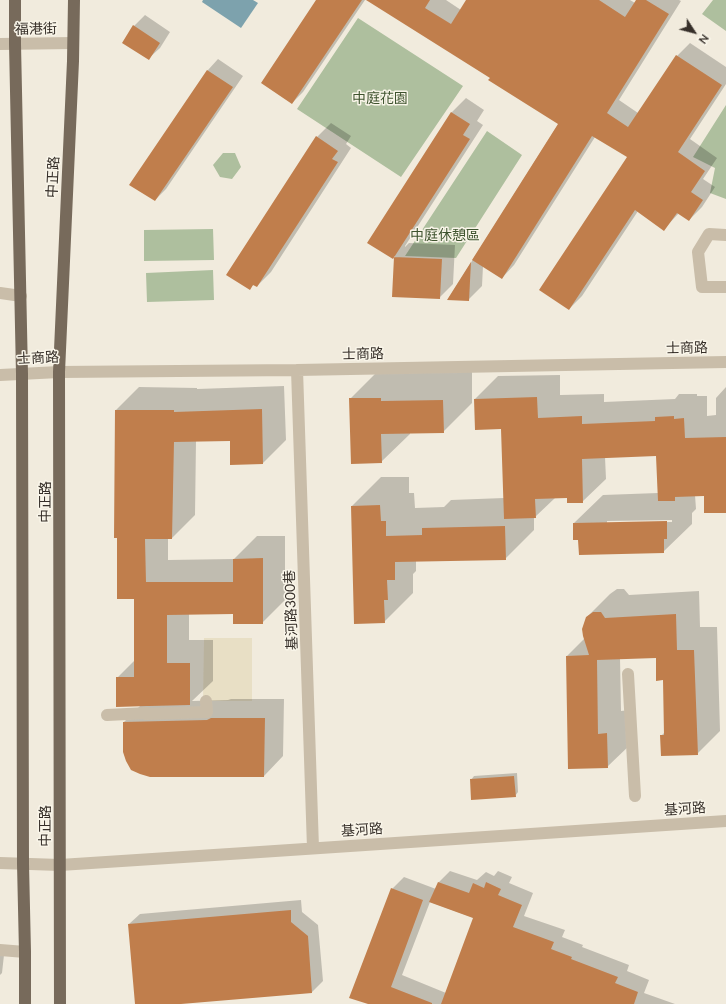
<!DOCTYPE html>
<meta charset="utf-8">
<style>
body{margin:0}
#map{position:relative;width:726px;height:1004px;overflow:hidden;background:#f1ebdd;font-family:Lato,sans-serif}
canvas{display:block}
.north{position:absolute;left:674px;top:12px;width:40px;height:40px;-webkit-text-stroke:3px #f9f5e9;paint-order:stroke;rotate:126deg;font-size:11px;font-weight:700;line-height:16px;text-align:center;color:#362f29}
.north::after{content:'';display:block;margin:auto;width:14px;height:18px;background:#362f29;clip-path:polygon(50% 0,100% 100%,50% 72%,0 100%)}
</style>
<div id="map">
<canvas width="726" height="1004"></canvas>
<div class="north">N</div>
</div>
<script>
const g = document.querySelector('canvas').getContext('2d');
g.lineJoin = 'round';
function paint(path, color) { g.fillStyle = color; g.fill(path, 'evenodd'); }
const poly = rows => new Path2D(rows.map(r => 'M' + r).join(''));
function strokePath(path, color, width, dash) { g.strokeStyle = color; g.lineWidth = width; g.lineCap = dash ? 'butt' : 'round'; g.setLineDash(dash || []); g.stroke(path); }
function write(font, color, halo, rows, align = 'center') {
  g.font = font + ' Lato,"Noto Sans TC",sans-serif'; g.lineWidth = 3; g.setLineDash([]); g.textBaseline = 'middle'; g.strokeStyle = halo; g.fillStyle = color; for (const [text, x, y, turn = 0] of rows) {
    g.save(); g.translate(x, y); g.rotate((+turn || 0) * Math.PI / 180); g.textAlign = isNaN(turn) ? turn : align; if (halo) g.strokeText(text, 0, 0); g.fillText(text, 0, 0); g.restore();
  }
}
paint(poly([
 [713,0,726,0,726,31,702,14],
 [358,18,463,86,401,177,297,109],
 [726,105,726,199,710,193,715,168,693,157],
 [487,131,522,155,456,258,405,256],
 [223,153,235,153,241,167,232,179,220,177,213,165],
 [213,229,214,260,144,261,144,230],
 [213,270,214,300,147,302,146,273]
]), '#aebf9e');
paint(poly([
 [204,638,252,638,252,701,203,701]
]), '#e8dfc5');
paint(poly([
 [203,0,253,0,258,3,241,28,202,2]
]), '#7da2ad');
paint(poly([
 [317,0,365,0,303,92,292,103],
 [388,0,446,0,461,10,467,0,630,0,635,3,637,0,679,0,681,1,619,100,638,113,677,56,690,43,726,67,726,84,690,139,717,158,703,179,715,187,702,207,689,220,679,213,664,229,638,211,582,296,569,309,629,157,595,137,514,265,502,278,483,266,482,286,468,300,448,299,559,123,491,78],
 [145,15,170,32,160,48,149,58,134,26],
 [218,59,243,76,166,189,155,200,130,185,208,70],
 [466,98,484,110,477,121,483,125,405,246,405,247,409,243,455,245,453,284,439,298,393,296,395,255,369,242,452,112],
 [331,123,351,136,346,144,351,148,271,272,257,286,254,284,249,289,317,137],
 [379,370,472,371,472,403,443,432,410,433,410,434,381,462,350,399],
 [560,375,560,395,604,394,604,402,675,399,679,394,697,394,697,396,707,396,707,416,716,415,716,398,726,387,726,512,705,495,695,495,696,509,692,513,692,524,663,552,579,539,574,523,603,495,658,493,657,455,605,457,606,479,582,502,568,497,555,498,535,517,534,517,534,530,505,559,416,560,416,571,413,574,413,593,384,622,352,506,381,477,409,477,409,493,414,493,415,508,444,507,451,500,504,498,502,428,475,399,498,376],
 [672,520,672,522,607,523,607,521],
 [284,386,286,440,263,463,231,464,231,440,196,441,195,515,172,538,168,538,168,560,234,559,257,536,285,536,285,600,262,623,234,613,189,614,189,640,213,640,213,681,192,701,228,700,231,699,284,699,283,756,264,776,124,722,141,705,117,678,135,660,135,598,116,410,139,387,197,388,197,389],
 [617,589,624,589,629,595,699,591,700,627,717,627,720,731,697,754,661,736,665,732,664,679,657,657,620,658,621,711,630,710,631,744,607,767,567,656,585,638,587,617,610,594],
 [517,773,518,792,515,796,471,780,474,776],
 [450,871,477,880,486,872,494,876,498,871,512,877,509,883,533,893,524,916,565,930,562,937,583,945,582,947,629,965,627,971,649,980,644,993,675,1004,370,1004,392,889,404,877,436,889,438,883],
 [430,902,474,918,446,993,402,975],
 [301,900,302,912,318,925,323,981,312,992,170,1004,136,1004,129,924,140,914],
 [0,955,4,955,2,973,0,975]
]), '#0003');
paint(poly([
 [316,0,362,0,292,104,261,83],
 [366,0,430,0,425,8,451,24,466,0,599,0,625,17,636,0,646,0,669,14,607,113,628,127,676,55,722,85,678,152,705,171,691,192,703,200,689,221,677,213,664,231,635,210,569,310,539,290,627,157,592,136,502,279,472,260,558,124,488,80,490,78],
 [133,25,160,43,149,60,122,43],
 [207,70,233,87,155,201,129,185],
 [451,112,470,124,463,135,470,139,393,259,367,243],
 [316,136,338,151,332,159,338,162,257,287,253,285,250,290,226,275],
 [394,257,442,259,440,299,392,297],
 [471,262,469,301,447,300],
 [537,397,538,418,582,416,582,424,655,421,655,417,674,416,674,419,684,418,685,438,726,437,726,513,704,513,704,496,675,497,675,501,658,501,656,456,582,459,583,503,567,503,567,498,535,499,536,518,504,519,501,429,475,430,474,399],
 [349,398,381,398,381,401,443,400,444,433,381,434,382,463,351,464],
 [262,409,263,464,230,465,230,441,174,442,172,539,145,539,146,582,233,582,233,559,263,558,263,624,233,624,233,614,167,615,167,663,190,663,190,705,150,706,147,706,116,707,116,677,134,677,134,599,117,599,117,538,114,538,115,410,174,410,174,412],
 [380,505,381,521,386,521,386,536,422,535,422,528,505,526,506,560,395,562,395,580,387,580,388,600,384,600,385,623,354,624,351,506],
 [667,521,667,539,664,539,664,553,579,555,578,540,573,540,573,523],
 [593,612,601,612,605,618,676,614,677,650,694,650,698,755,661,756,660,735,664,735,663,680,656,681,656,658,597,660,598,734,607,733,608,768,568,769,566,656,589,655,583,636,582,629,586,617],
 [211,718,265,718,264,777,150,777,140,774,131,770,126,761,123,752,123,722,207,720],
 [514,776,516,797,471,800,470,779],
 [438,882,469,893,473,883,484,888,486,882,501,889,498,895,522,905,513,927,554,942,551,949,572,957,571,959,618,977,615,983,638,992,634,1004,441,1004,473,918,429,902],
 [391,888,423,900,391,987,432,1003,432,1004,368,1004,349,998],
 [291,910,291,922,308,936,312,993,181,1004,135,1004,128,924]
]), '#c07e4c');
strokePath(poly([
 [0,44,73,43],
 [726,235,709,234,698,252,702,287,726,287],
 [0,293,21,296],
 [297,370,313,848],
 [0,375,59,372,297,370,726,362],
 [628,674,635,796],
 [146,714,207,712,206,701],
 [107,715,147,713],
 [0,863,60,865,245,853,726,821],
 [0,950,25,952]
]), '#c9bda9', 12);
strokePath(poly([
 [15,0,15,44,22,374,23,864,25,952,25,1004],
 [60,1004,59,372,73,61,74,0]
]), '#776a5b', 12);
write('14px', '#362f29', '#f9f5e9', [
 ["福港街",36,29,-1],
 ["中正路",53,177,-87],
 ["士商路",687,348,-1],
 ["士商路",363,354,-1],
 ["士商路",38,358,-3],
 ["中正路",45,502,-90],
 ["基河路300巷",291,610,-92],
 ["基河路",685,809,-4],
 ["中正路",45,826,-90],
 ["基河路",362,830,-4]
]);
write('14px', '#3e532e', '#f9f5e9', [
 ["中庭花園",380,98],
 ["中庭休憩區",445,235]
]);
</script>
